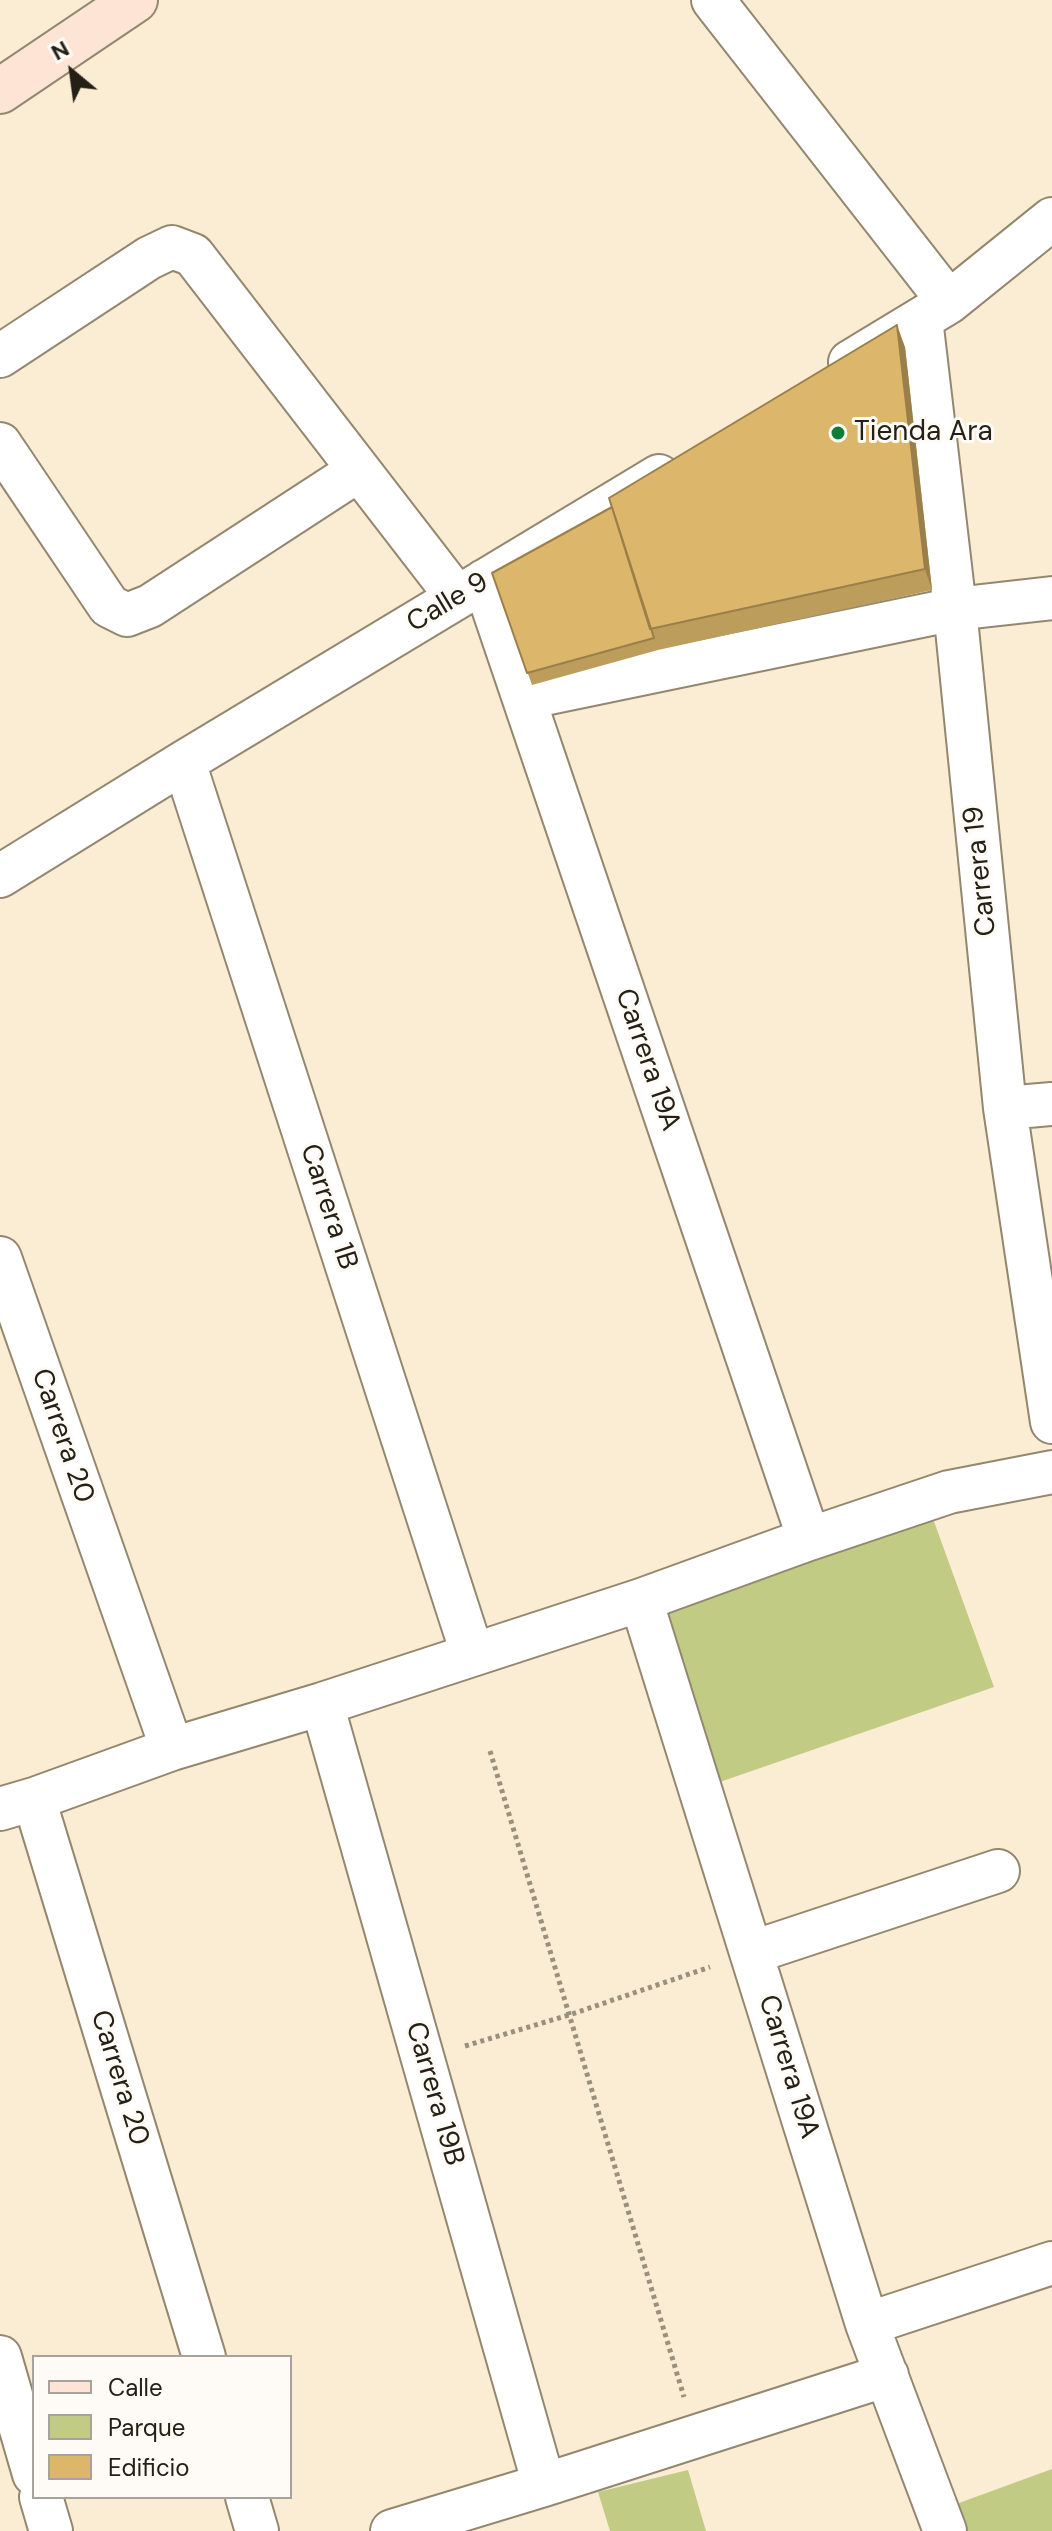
<!DOCTYPE html>
<style>
body{margin:0}
#map{position:relative;width:1052px;height:2531px;overflow:hidden;background:#faedd3;font-family:"DM Sans",sans-serif}
canvas{display:block}
.legend{position:absolute;left:32px;top:2355px;width:260px;height:144px;box-sizing:border-box;background:#fefbf6;border:2px solid #a7a39c;margin:0;padding:10px 14px;list-style:none;font-size:24px;color:#252016}
.legend li{display:flex;align-items:center;gap:16px;height:40px}
.legend b{width:40px;border:2px solid #a7a39c}
.north{position:absolute;left:32px;top:32px;width:80px;height:80px;-webkit-text-stroke:6px #fefbf6;paint-order:stroke;rotate:331deg;font-size:22px;font-weight:700;line-height:32px;text-align:center;color:#252016}
.north::after{content:'';display:block;margin:auto;width:28px;height:36px;background:#252016;clip-path:polygon(50% 0,100% 100%,50% 72%,0 100%)}
</style>
<div id="map">
<canvas width="1052" height="2531"></canvas>
<ul class="legend">
<li><b style="height:10px;background:#fee4d4"></b>Calle</li>
<li><b style="height:22px;background:#c2cb83"></b>Parque</li>
<li><b style="height:22px;background:#dcb66b"></b>Edificio</li>
</ul>
<div class="north">N</div>
</div>
<script>
const g = document.querySelector('canvas').getContext('2d');
g.lineJoin = 'round';
function paint(path, color) { g.fillStyle = color; g.fill(path, 'evenodd'); }
const poly = rows => new Path2D(rows.map(r => 'M' + r).join(''));
function strokePath(path, color, width, dash) { g.strokeStyle = color; g.lineWidth = width; g.lineCap = dash ? 'butt' : 'round'; g.setLineDash(dash || []); g.stroke(path); }
function write(font, color, halo, rows, align = 'center') {
  g.font = font + ' "DM Sans",sans-serif'; g.lineWidth = 6; g.setLineDash([]); g.textBaseline = 'middle'; g.strokeStyle = halo; g.fillStyle = color; for (const [text, x, y, turn = 0] of rows) {
    g.save(); g.translate(x, y); g.rotate((+turn || 0) * Math.PI / 180); g.textAlign = isNaN(turn) ? turn : align; if (halo) g.strokeText(text, 0, 0); g.fillText(text, 0, 0); g.restore();
  }
}
paint(poly([
 [932,1516,994,1687,717,1783,664,1612],
 [1052,2469,1052,2531,957,2531,948,2507],
 [688,2470,706,2531,610,2531,598,2492]
]), '#c2cb83');
const street = poly([
 [713,0,949,302],
 [921,319,955,609,1005,1108,1052,1422],
 [0,356,149,258,172,247,193,255,457,597],
 [850,362,949,302,1052,219],
 [0,444,109,606,127,615,150,606,359,470],
 [484,581,809,1539],
 [525,698,955,609,1052,598],
 [184,762,472,1653],
 [0,876,184,762,659,476],
 [1005,1108,1052,1104],
 [0,1258,172,1749],
 [641,1600,867,2324,945,2531],
 [322,1704,544,2485],
 [34,1799,204,2357],
 [0,1809,34,1799,172,1749,322,1704,641,1600,809,1539,949,1492,1052,1472],
 [753,1952,998,1871],
 [867,2324,1052,2263],
 [0,2357,34,2474],
 [41,2497,51,2531],
 [247,2497,257,2531],
 [392,2531,544,2485,887,2375]
]);
const secondary = poly([
 [0,91,135,0]
]);
strokePath(street, '#948770', 46);
strokePath(secondary, '#948770', 48);
strokePath(poly([
 [490,1751,684,2397],
 [465,2046,569,2015,710,1967]
]), '#99907d', 5, [4, 4]);
strokePath(street, '#fff', 42);
strokePath(secondary, '#fee4d4', 44);
paint(poly([
 [905,347,932,590,658,650,532,685,492,573]
]), '#bd9d5c');
paint(poly([
 [897,325,905,347,932,590,925,569]
]), '#9a7f4b');
const building = poly([
 [897,325,925,569,650,629,609,498,897,325],
 [612,507,654,638,527,673,492,573,612,507]
]);
paint(building, '#dcb66b');
strokePath(building, '#9a7f4b', 2);
for (const [x, y, r, color] of [
 [838,433,8,"#0c7e35"]
]) { const dot = new Path2D(); dot.arc(x, y, r, 0, 2 * Math.PI); g.fillStyle = color; g.fill(dot); strokePath(dot, '#fefbf6', 3); }
write('28px', '#252016', '#fefbf6', [
 ["Tienda Ara",854,433]
], 'left');
write('28px', '#252016', '#fefbf6', [
 ["Calle 9",448,603,-31],
 ["Carrera 19",981,871,-96],
 ["Carrera 19A",647,1060,71],
 ["Carrera 1B",328,1207,72],
 ["Carrera 20",62,1436,71],
 ["Carrera 19A",788,2067,73],
 ["Carrera 20",119,2078,73],
 ["Carrera 19B",434,2094,74]
]);
</script>
